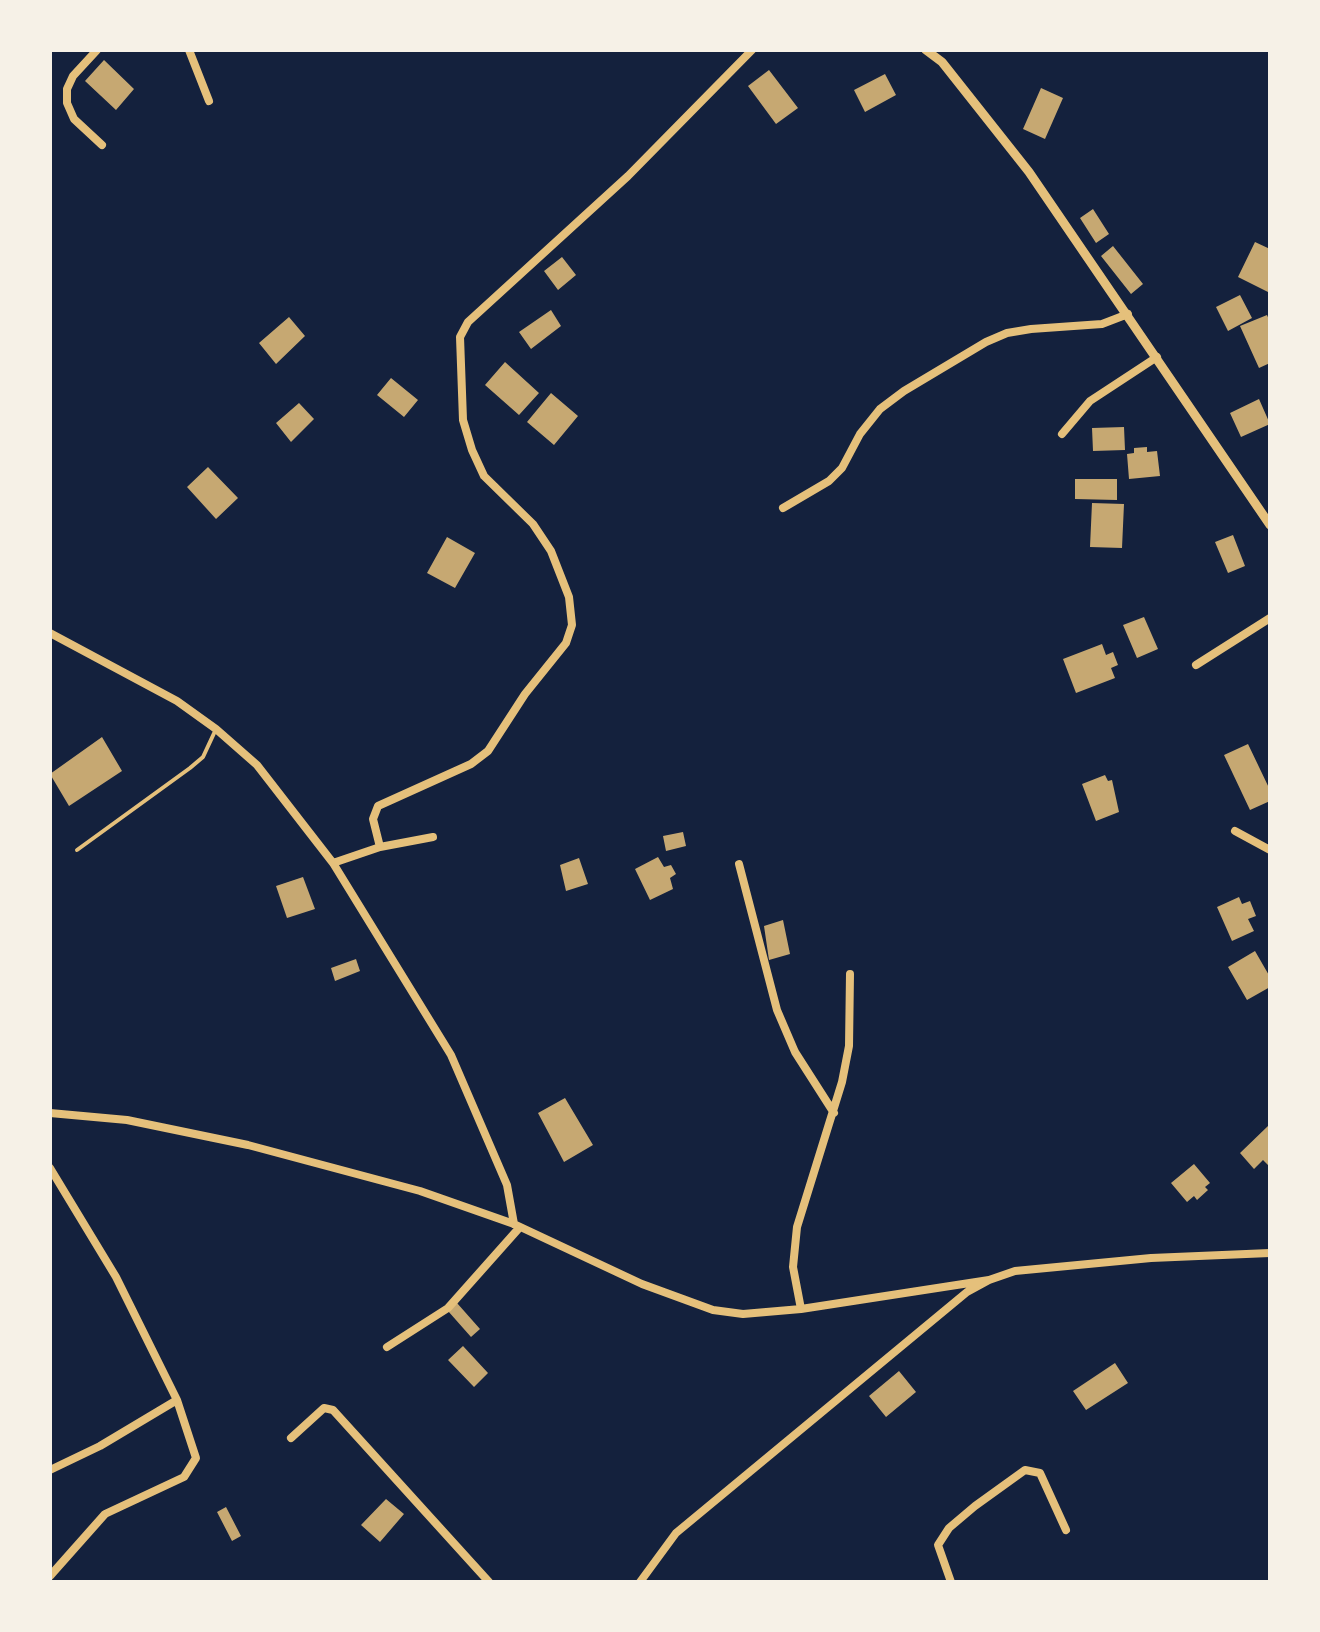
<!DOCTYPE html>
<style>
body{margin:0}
#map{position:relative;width:1320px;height:1632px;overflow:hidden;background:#14213d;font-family:"Noto Sans",sans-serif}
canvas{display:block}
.frame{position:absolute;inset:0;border:52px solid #f6f1e7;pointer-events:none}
</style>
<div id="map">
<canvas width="1320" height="1632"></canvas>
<div class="frame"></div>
</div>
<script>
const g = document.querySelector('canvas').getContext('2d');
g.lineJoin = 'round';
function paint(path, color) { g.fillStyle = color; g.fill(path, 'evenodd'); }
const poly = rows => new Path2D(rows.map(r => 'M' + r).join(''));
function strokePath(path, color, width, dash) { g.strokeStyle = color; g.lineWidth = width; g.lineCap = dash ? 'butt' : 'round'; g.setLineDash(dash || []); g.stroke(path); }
paint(poly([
 [104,60,134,89,116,110,85,81],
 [769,70,798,108,776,124,748,86],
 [885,74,896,95,865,112,854,90],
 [1041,88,1063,98,1045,139,1023,129],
 [1093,209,1109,234,1096,243,1080,218],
 [1255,242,1270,249,1270,293,1238,277],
 [1113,246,1143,284,1131,294,1101,256],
 [562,257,576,275,558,290,544,271],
 [1240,295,1252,318,1228,331,1216,307],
 [551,310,561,326,531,349,519,332],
 [1267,315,1270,322,1270,363,1259,368,1240,326],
 [289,317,305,336,276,364,259,343],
 [505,362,539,393,519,415,485,385],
 [391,378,418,400,404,417,377,395],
 [551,393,578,416,554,445,527,422],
 [1259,399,1270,424,1241,437,1230,413],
 [299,403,314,419,291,442,276,423],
 [1124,427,1125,450,1093,451,1092,428],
 [1147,447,1147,452,1157,451,1160,476,1129,479,1127,454,1134,453,1134,448],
 [208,467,238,498,216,519,187,487],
 [1075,479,1117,479,1117,500,1075,499],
 [1092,503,1124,504,1122,548,1090,547],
 [1233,535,1245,566,1228,573,1215,542],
 [447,537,475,553,455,588,427,573],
 [1144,617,1158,649,1137,658,1123,625],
 [1102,644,1106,655,1113,652,1118,665,1111,668,1115,678,1076,693,1063,659],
 [102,737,122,771,69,806,50,774],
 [1248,744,1270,790,1270,801,1250,810,1224,755],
 [1105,775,1108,781,1112,780,1119,812,1096,821,1082,784],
 [683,832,686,846,666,851,663,836],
 [658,857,664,867,671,865,676,874,670,878,673,889,650,900,635,869],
 [579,858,588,884,566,891,560,865],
 [303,877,315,909,287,918,276,886],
 [1239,897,1242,904,1250,901,1256,916,1248,919,1254,931,1232,941,1217,907],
 [783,920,790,954,769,960,764,926],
 [1255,951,1270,977,1270,987,1247,1000,1228,967],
 [356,959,360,971,335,981,331,968],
 [565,1098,593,1145,564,1162,538,1113],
 [1268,1126,1270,1167,1263,1160,1254,1169,1240,1153],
 [1194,1164,1210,1183,1205,1187,1208,1190,1197,1200,1194,1196,1187,1202,1171,1183],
 [457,1303,480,1329,471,1337,448,1311],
 [463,1346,488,1373,474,1387,448,1360],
 [1115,1363,1128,1383,1086,1410,1073,1391],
 [899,1371,916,1392,886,1417,869,1396],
 [386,1499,404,1514,380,1542,361,1525],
 [226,1507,241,1536,232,1541,217,1512]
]), '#c6a872');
strokePath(poly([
 [77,850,190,768,203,757,216,729]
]), '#e5c07b', 4);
strokePath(poly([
 [97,50,73,76,67,89,67,103,74,119,102,145],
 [189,50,209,101],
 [1062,434,1090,401,1157,357],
 [783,508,829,481,842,468,860,434,880,409,904,391,986,342,1007,333,1031,329,1102,324,1128,314],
 [50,633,177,701,216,729,257,765,333,863,451,1055,507,1185,514,1224],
 [1196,665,1270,618],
 [1235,831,1270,850],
 [380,847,373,819,378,806,471,764,488,751,525,694,566,643,572,625,569,597,551,551,533,524,484,476,472,450,463,420,460,337,468,322,628,176,752,50],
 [333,863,380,847,433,837],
 [739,864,777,1010,795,1052,834,1113],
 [50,1113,127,1120,248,1145,420,1191,514,1224,642,1284,713,1310,743,1314,801,1309,989,1280],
 [50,1168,116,1277,177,1400,196,1458,184,1477,105,1514,50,1576],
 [801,1309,793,1267,797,1227,842,1082,849,1046,850,974],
 [387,1347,448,1308,520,1227],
 [291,1438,324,1408,333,1410,489,1582],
 [50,1470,100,1446,177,1400],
 [640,1582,676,1533,967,1292,989,1280,1015,1271,1151,1258,1270,1253],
 [951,1582,938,1545,949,1528,975,1506,1025,1470,1040,1473,1066,1530]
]), '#e5c07b', 8);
strokePath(poly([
 [926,50,942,62,1029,172,1270,525]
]), '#e5c07b', 9);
</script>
